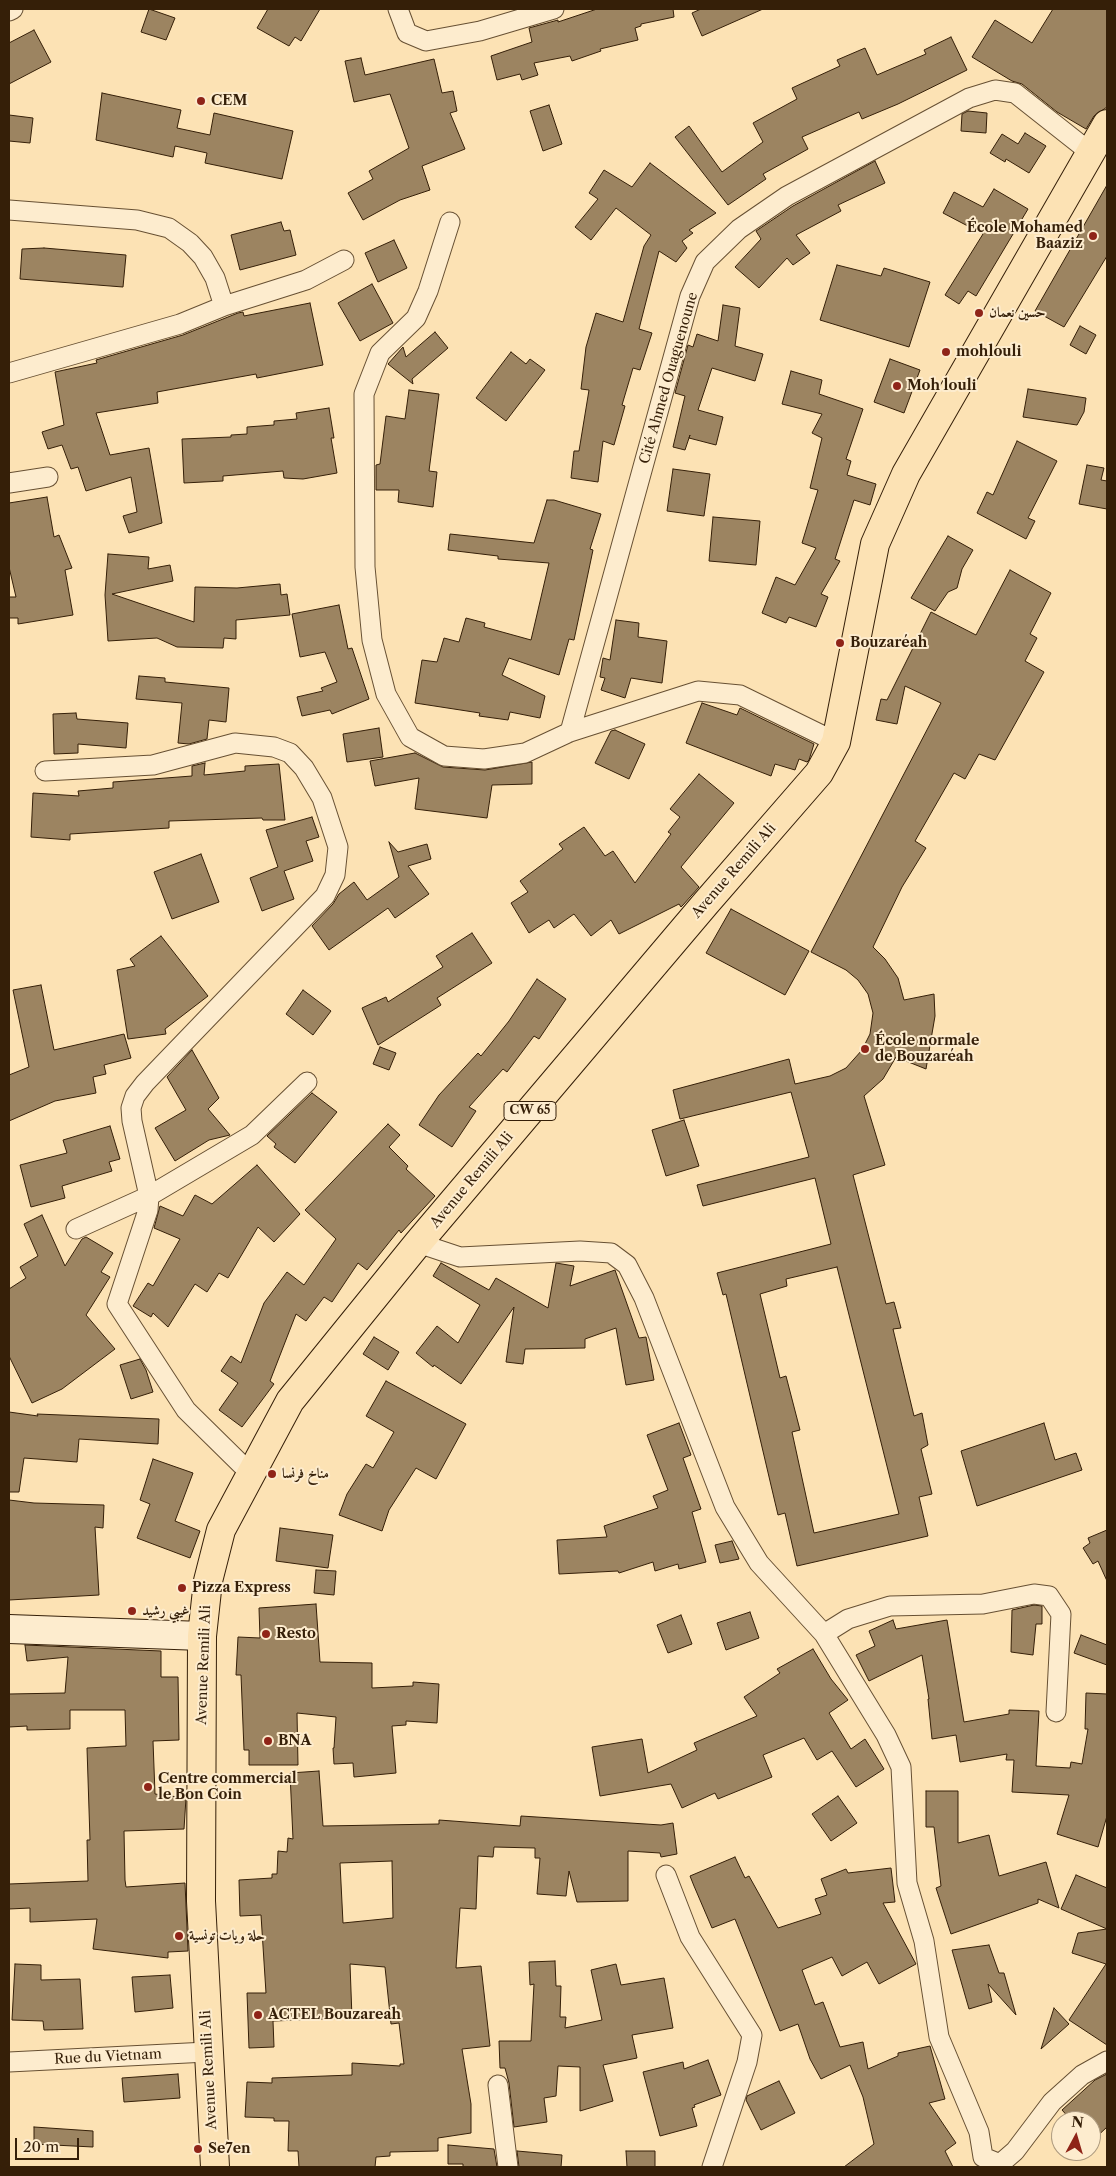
<!DOCTYPE html>
<meta charset="utf-8">
<style>
body{margin:0}
#map{position:relative;width:1116px;height:2176px;overflow:hidden;background:#fce2b4;font-family:"Libre Caslon Text",serif}
canvas{display:block}
.frame{position:absolute;inset:0;border:10px solid #351f08;pointer-events:none}
.north{position:absolute;left:1051px;top:2111px;width:50px;height:50px;box-sizing:border-box;background:#fdecce;border:1px solid #ad9a7f;border-radius:50%;rotate:6deg;font-size:14px;font-weight:700;line-height:20px;text-align:center;color:#351f08}
.north::after{content:'';display:block;margin:auto;width:18px;height:22px;background:#8f2418;clip-path:polygon(50% 0,100% 100%,50% 72%,0 100%)}
.scale{position:absolute;left:15px;top:2138px;width:64px;height:22px;box-sizing:border-box;border:2px solid #351f08;border-top:0;padding-left:6px;font-size:15px;line-height:18px;white-space:nowrap;color:#351f08;-webkit-text-stroke:4px #fdecce;paint-order:stroke}
</style>
<div id="map">
<canvas width="1116" height="2176"></canvas>
<div class="frame"></div>
<div class="north">N</div>
<div class="scale">20 m</div>
</div>
<script>
const g = document.querySelector('canvas').getContext('2d');
g.lineJoin = 'round';
function paint(path, color) { g.fillStyle = color; g.fill(path, 'evenodd'); }
const poly = rows => new Path2D(rows.map(r => 'M' + r).join(''));
function strokePath(path, color, width, dash) { g.strokeStyle = color; g.lineWidth = width; g.lineCap = dash ? 'butt' : 'round'; g.setLineDash(dash || []); g.stroke(path); }
function write(font, color, halo, rows, align = 'center') {
  g.font = font + ' "Libre Caslon Text",Amiri,serif'; g.lineWidth = 4; g.setLineDash([]); g.textBaseline = 'middle'; g.strokeStyle = halo; g.fillStyle = color; for (const [text, x, y, turn = 0] of rows) {
    g.save(); g.translate(x, y); g.rotate((+turn || 0) * Math.PI / 180); g.textAlign = isNaN(turn) ? turn : align; if (halo) g.strokeText(text, 0, 0); g.fillText(text, 0, 0); g.restore();
  }
}
const building = poly([
 [149,9,175,18,166,40,141,32,149,9],
 [268,9,320,9,301,41,295,37,289,46,257,28,268,9],
 [597,9,673,9,674,17,641,24,641,26,635,28,638,40,600,49,601,51,572,61,570,56,534,63,538,75,522,80,520,74,497,80,491,56,532,42,529,28,558,20,558,22,597,9],
 [701,9,763,9,702,36,692,13,701,9],
 [1053,9,1107,9,1107,107,1094,116,1086,129,1057,112,1022,84,1012,81,972,57,995,20,1032,43,1053,9],
 [34,30,51,62,9,84,9,43,34,30],
 [951,37,967,70,898,104,862,119,859,112,802,137,808,149,763,174,766,179,728,205,675,137,689,126,722,172,763,142,753,123,797,99,792,88,840,66,837,60,865,48,877,75,926,54,924,50,951,37],
 [361,58,365,75,434,59,442,93,453,91,457,111,450,113,465,149,422,166,430,190,400,200,363,220,348,193,373,179,369,171,409,148,390,94,354,102,345,61,361,58],
 [102,93,181,110,177,128,210,135,214,113,293,131,282,179,205,163,207,153,175,146,173,157,96,140,102,93],
 [549,105,562,144,543,151,530,111,549,105],
 [968,111,987,113,986,133,961,131,962,114,968,111],
 [9,115,33,118,30,143,9,141,9,115],
 [1025,133,1046,146,1029,173,1006,159,1005,162,990,153,1002,134,1018,144,1025,133],
 [875,161,885,183,838,205,841,211,796,235,810,253,793,265,787,258,759,288,735,267,761,239,756,231,793,206,875,161],
 [650,163,716,213,689,230,693,233,682,241,687,248,676,262,659,251,639,329,652,333,640,370,633,368,622,405,625,406,614,445,603,441,598,482,571,478,574,451,579,451,589,390,581,389,586,347,596,313,623,322,644,246,651,235,616,208,591,240,575,227,598,199,589,193,604,170,632,187,650,163],
 [1107,185,1107,256,1064,327,1035,311,1107,185],
 [994,189,1028,209,976,296,968,291,959,304,945,295,983,234,943,213,954,192,983,207,994,189],
 [281,222,284,231,290,230,296,255,240,270,231,235,281,222],
 [394,240,407,268,378,282,365,253,394,240],
 [44,248,126,255,123,287,20,279,22,249,44,248],
 [837,265,881,276,884,268,930,282,909,347,820,320,837,265],
 [372,284,393,323,360,341,338,303,372,284],
 [310,303,323,365,257,378,256,374,157,392,158,403,96,413,110,455,149,448,162,523,129,533,123,516,137,512,131,477,86,491,78,467,71,469,62,445,48,449,42,432,64,425,55,372,97,363,96,360,183,335,238,313,243,312,244,316,310,303],
 [723,305,740,308,735,346,763,354,755,381,712,368,698,410,723,417,716,445,689,438,690,435,685,450,673,447,685,396,675,393,688,345,693,347,697,334,718,341,723,305],
 [1080,326,1096,335,1086,354,1070,345,1080,326],
 [435,332,448,348,412,379,413,384,388,364,403,347,406,357,435,332],
 [511,352,526,364,530,359,545,370,506,421,476,398,511,352],
 [890,359,920,370,904,413,874,402,890,359],
 [791,371,822,380,819,394,863,409,846,459,851,461,847,475,876,484,870,505,854,500,835,559,840,561,821,594,828,597,816,627,789,617,786,623,762,613,776,577,795,585,816,548,802,543,818,490,810,488,822,438,812,433,822,414,782,404,791,371],
 [1028,389,1086,398,1084,412,1077,425,1023,417,1028,389],
 [409,390,439,394,429,471,437,472,433,507,398,502,399,490,376,490,376,465,380,464,386,416,405,419,409,390],
 [329,408,334,438,331,438,337,473,303,479,284,478,283,471,223,476,223,481,184,483,182,439,231,437,231,435,247,434,247,427,274,425,274,421,297,419,296,413,329,408],
 [1017,441,1057,461,1028,518,1035,521,1026,539,977,513,987,492,993,495,1017,441],
 [1087,465,1104,468,1101,480,1107,481,1107,509,1079,504,1087,465],
 [673,469,710,474,704,516,667,511,673,469],
 [47,497,54,537,59,535,72,568,65,570,73,615,18,624,18,618,9,618,9,597,16,597,9,567,9,503,47,497],
 [547,500,554,500,601,514,590,549,593,550,574,640,569,639,559,675,509,658,502,675,545,696,540,718,510,712,508,720,479,716,480,713,415,703,422,660,437,662,444,638,459,642,466,618,485,623,484,627,531,640,549,563,498,559,498,556,448,550,450,534,534,543,547,500],
 [713,517,760,521,756,565,709,561,713,517],
 [948,536,973,550,962,569,957,588,948,592,935,611,911,598,948,536],
 [108,554,149,557,148,569,170,565,173,581,112,594,194,622,195,587,237,588,280,584,281,595,287,594,290,615,236,620,236,639,224,638,223,648,177,647,157,638,108,641,105,595,108,554],
 [1010,570,1051,593,1030,634,1037,638,1025,661,1044,672,995,760,979,754,965,779,954,773,915,841,926,848,902,887,873,947,885,959,898,978,904,1000,934,994,935,1016,926,1069,896,1057,883,1079,864,1096,885,1165,853,1175,886,1304,894,1302,901,1328,893,1329,914,1416,922,1413,928,1445,921,1449,932,1494,919,1497,928,1536,797,1566,785,1513,778,1515,726,1294,723,1295,717,1273,831,1244,815,1178,703,1206,697,1185,809,1157,791,1092,680,1119,673,1090,789,1059,795,1084,830,1076,846,1068,862,1050,870,1034,873,1013,868,994,858,980,846,970,811,952,941,703,905,686,897,724,876,720,881,699,887,700,931,612,976,635,1010,570],
 [837,1267,899,1514,814,1533,792,1432,800,1430,786,1376,780,1378,760,1294,787,1286,786,1279,837,1267],
 [339,605,348,649,352,648,369,699,332,714,330,710,302,716,297,697,323,691,321,688,337,682,325,652,300,657,292,614,339,605],
 [616,620,639,623,638,637,667,641,662,683,631,678,625,698,601,690,605,678,600,677,603,658,610,660,616,620],
 [139,676,165,678,165,682,229,688,226,722,209,720,207,739,189,744,178,743,182,703,136,699,139,676],
 [702,703,737,715,740,708,814,744,809,760,807,762,799,759,795,770,775,764,771,776,686,743,702,703],
 [76,713,77,719,128,723,126,748,78,744,78,753,54,754,53,714,76,713],
 [379,728,383,757,347,762,343,734,379,728],
 [615,730,645,744,629,779,595,763,611,731,615,730],
 [415,753,443,767,485,770,532,762,532,784,492,785,487,818,415,809,419,778,375,786,370,761,415,753],
 [205,763,204,775,245,771,245,766,279,764,285,820,263,820,262,818,169,821,169,828,70,834,70,840,31,837,33,793,79,796,78,791,113,788,113,782,192,776,192,766,205,763],
 [699,774,734,803,681,867,699,887,683,905,681,907,679,904,619,934,611,920,591,936,574,914,554,928,549,920,529,933,511,903,528,892,520,881,563,849,559,844,584,827,605,856,613,851,635,883,671,834,668,832,680,817,670,809,699,774],
 [312,817,319,837,306,841,313,861,284,871,294,899,262,911,250,878,278,867,266,830,312,817],
 [389,842,398,852,427,844,431,859,408,866,429,894,395,918,388,908,329,950,312,926,333,904,339,894,354,882,367,900,399,877,389,842],
 [201,854,219,902,172,919,154,872,201,854],
 [731,909,809,951,785,995,706,953,731,909],
 [472,933,492,963,437,998,441,1005,378,1045,362,1008,386,997,388,1002,443,967,436,956,472,933],
 [161,936,208,996,165,1029,166,1034,128,1039,117,970,135,966,130,959,161,936],
 [537,979,566,999,539,1039,534,1036,507,1072,503,1069,469,1107,476,1111,452,1147,419,1125,439,1095,478,1053,481,1056,509,1021,537,979],
 [41,985,54,1050,124,1034,131,1058,104,1065,106,1074,93,1077,96,1093,55,1101,9,1121,9,1075,29,1067,13,990,41,985],
 [303,990,331,1011,313,1035,286,1014,303,990],
 [380,1047,396,1053,389,1070,373,1064,380,1047],
 [192,1050,219,1098,208,1109,230,1135,209,1140,175,1161,155,1128,186,1110,167,1077,192,1050],
 [312,1093,337,1112,295,1163,274,1147,276,1144,267,1136,312,1093],
 [684,1120,699,1166,666,1176,652,1130,684,1120],
 [388,1124,400,1135,389,1147,408,1166,406,1169,435,1196,401,1233,399,1230,367,1270,358,1263,332,1302,324,1297,306,1321,296,1314,270,1381,274,1384,242,1427,219,1410,238,1383,221,1371,231,1356,241,1363,264,1303,287,1272,304,1285,336,1239,305,1210,388,1124],
 [110,1126,120,1159,109,1162,112,1171,62,1186,65,1198,31,1207,20,1165,67,1153,63,1140,110,1126],
 [257,1165,300,1214,274,1242,258,1227,228,1278,219,1273,207,1292,195,1284,168,1327,153,1313,151,1317,133,1306,148,1283,153,1286,180,1239,154,1228,160,1206,183,1216,195,1195,212,1204,257,1165],
 [42,1215,65,1266,82,1239,86,1237,113,1253,101,1272,110,1277,86,1315,115,1349,62,1389,32,1403,9,1356,9,1289,26,1278,20,1267,38,1256,24,1224,42,1215],
 [441,1263,489,1290,496,1278,548,1308,556,1263,574,1266,570,1286,615,1270,639,1338,646,1337,654,1380,626,1385,616,1328,585,1339,585,1348,525,1349,523,1364,506,1362,514,1307,461,1384,434,1365,433,1367,416,1353,437,1326,458,1343,480,1305,433,1276,441,1263],
 [374,1337,399,1352,388,1370,363,1354,374,1337],
 [140,1359,146,1370,153,1392,131,1399,120,1365,140,1359],
 [386,1381,466,1424,436,1479,416,1468,389,1510,382,1531,339,1515,347,1494,366,1464,373,1468,394,1432,366,1416,386,1381],
 [9,1412,38,1416,37,1414,159,1419,158,1444,79,1439,77,1462,24,1458,19,1492,9,1492,9,1412],
 [679,1423,691,1455,683,1458,701,1509,692,1512,706,1562,679,1569,678,1564,655,1571,653,1562,619,1573,618,1571,559,1574,557,1540,607,1537,604,1526,658,1508,653,1496,668,1490,647,1435,679,1423],
 [1044,1423,1055,1460,1076,1453,1082,1470,977,1506,961,1451,1044,1423],
 [153,1459,193,1473,175,1521,200,1531,190,1558,137,1538,150,1504,140,1500,153,1459],
 [9,1500,34,1503,104,1505,103,1528,95,1527,99,1595,9,1600,9,1500],
 [280,1528,333,1535,328,1568,276,1561,280,1528],
 [1107,1530,1107,1581,1098,1561,1093,1564,1083,1548,1090,1543,1088,1538,1107,1530],
 [732,1541,739,1559,720,1563,715,1545,732,1541],
 [316,1570,336,1571,334,1595,314,1593,316,1570],
 [316,1604,320,1662,372,1663,372,1688,413,1686,413,1682,439,1684,437,1723,406,1721,406,1725,392,1726,396,1773,354,1777,353,1763,334,1764,333,1748,334,1748,336,1717,297,1713,298,1765,249,1765,249,1750,244,1750,241,1675,236,1675,238,1637,260,1638,259,1608,316,1604],
 [1034,1605,1042,1606,1042,1624,1036,1624,1033,1655,1011,1652,1012,1610,1034,1605],
 [750,1612,759,1638,726,1650,717,1623,750,1612],
 [681,1615,692,1644,668,1653,657,1625,681,1615],
 [893,1620,896,1629,947,1620,964,1722,1009,1714,1009,1710,1039,1711,1036,1766,1070,1768,1071,1762,1082,1764,1088,1729,1085,1729,1086,1693,1107,1694,1107,1816,1098,1847,1057,1834,1069,1795,1012,1792,1014,1760,1006,1760,1007,1754,960,1762,956,1735,932,1739,928,1699,929,1699,922,1655,869,1681,856,1655,875,1646,869,1631,893,1620],
 [1081,1635,1107,1645,1107,1665,1074,1653,1081,1635],
 [25,1645,161,1651,161,1677,178,1677,179,1740,153,1741,155,1794,186,1798,184,1829,124,1831,125,1880,126,1887,185,1883,188,1951,168,1952,168,1958,93,1949,97,1919,30,1922,30,1908,9,1909,9,1884,88,1881,87,1840,90,1840,87,1748,126,1746,125,1710,70,1710,70,1729,27,1730,27,1726,9,1727,9,1694,65,1693,68,1657,27,1661,25,1645],
 [813,1649,831,1679,848,1700,829,1713,851,1749,865,1739,884,1769,856,1787,832,1751,817,1760,804,1738,763,1755,772,1777,718,1799,715,1793,682,1808,671,1784,600,1796,592,1747,642,1739,648,1773,697,1750,694,1743,757,1716,744,1697,780,1673,777,1669,813,1649],
 [319,1771,323,1826,439,1824,439,1820,520,1826,521,1816,661,1825,673,1823,677,1854,661,1857,660,1853,628,1851,628,1901,577,1902,569,1871,566,1896,537,1894,540,1858,535,1858,535,1848,494,1847,493,1857,478,1856,476,1909,460,1908,456,1968,481,1966,490,2046,462,2049,471,2104,471,2133,438,2138,438,2151,390,2152,390,2156,376,2157,375,2167,299,2167,298,2151,288,2151,289,2121,274,2121,274,2118,245,2117,247,2082,272,2083,272,2078,352,2075,352,2063,400,2066,400,2064,404,2064,399,2023,391,2024,385,1967,350,1964,352,2018,273,2021,274,2047,249,2048,247,1993,266,1993,261,1915,240,1916,239,1880,272,1878,272,1874,277,1874,278,1851,287,1852,288,1838,293,1839,290,1773,319,1771],
 [392,1861,393,1918,343,1923,340,1863,392,1861],
 [926,1791,958,1791,958,1843,989,1835,999,1876,1046,1862,1059,1908,1038,1899,1038,1903,951,1934,936,1888,941,1886,934,1827,926,1827,926,1791],
 [838,1796,857,1823,831,1841,812,1814,838,1796],
 [735,1857,745,1878,749,1876,778,1928,821,1914,815,1899,827,1895,821,1879,846,1869,848,1873,891,1868,895,1902,883,1903,916,1964,879,1984,867,1962,842,1976,832,1957,802,1970,815,2005,823,2002,840,2047,863,2042,868,2069,898,2056,898,2053,930,2046,945,2099,929,2103,956,2143,945,2151,953,2167,844,2167,874,2144,863,2097,850,2065,821,2079,810,2059,798,2024,780,2031,735,1919,712,1928,694,1886,690,1876,735,1857],
 [1076,1875,1107,1888,1107,1929,1061,1909,1076,1875],
 [1107,1929,1107,2045,1069,2020,1106,1964,1072,1953,1078,1933,1107,1929],
 [989,1945,999,1973,1004,1973,1016,2015,988,1984,992,2002,969,2009,952,1950,989,1945],
 [555,1961,556,1986,561,1986,560,2017,566,2017,565,2028,602,2020,591,1970,616,1964,621,1985,664,1978,673,2028,632,2035,637,2058,603,2065,613,2101,580,2111,580,2067,558,2066,556,2096,544,2098,547,2122,514,2127,509,2083,505,2068,500,2068,499,2041,531,2041,534,1984,530,1985,529,1962,555,1961],
 [15,1964,41,1965,41,1980,80,1979,83,2029,44,2030,43,2021,12,2020,15,1964],
 [170,1975,173,2008,135,2012,132,1977,170,1975],
 [1054,2008,1069,2024,1041,2049,1054,2008],
 [708,2060,721,2095,694,2105,695,2107,692,2108,697,2126,660,2136,643,2072,683,2062,684,2069,708,2060],
 [178,2074,180,2098,124,2102,122,2078,178,2074],
 [1107,2074,1107,2127,1091,2142,1091,2121,1072,2121,1062,2110,1095,2080,1107,2074],
 [779,2081,795,2113,761,2130,746,2100,747,2096,779,2081],
 [34,2127,93,2131,93,2147,34,2144,34,2127],
 [448,2145,494,2149,497,2167,463,2167,463,2164,448,2164,448,2145],
 [517,2151,562,2155,561,2167,519,2167,517,2151],
 [626,2151,655,2151,655,2167,627,2167,626,2151]
]);
paint(building, '#9c8461');
strokePath(building, '#351f08', 1);
const minor = poly([
 [398,9,407,33,426,41,480,31,554,9],
 [9,11,13,9],
 [9,210,137,220,169,228,190,243,203,257,215,278,224,306],
 [450,222,428,291,416,318,380,353,364,394,365,567,372,640,386,694,410,737,444,756,484,759,525,753,570,732,698,691,740,695,836,742],
 [9,373,180,324,224,306,306,280,344,260],
 [9,483,48,477],
 [570,732,690,296,705,262,739,229,787,196,969,98,995,90,1015,93,1091,153],
 [45,771,153,765,235,743,274,747,290,753,304,768,322,798,338,847,335,875,325,896,145,1083,135,1096,131,1108,132,1121,149,1196,148,1210,117,1304,186,1410,251,1474],
 [76,1229,149,1196,252,1135,307,1082],
 [418,1243,460,1257,580,1251,611,1253,627,1265,644,1298,725,1507,759,1563,824,1634,886,1735,901,1767,907,1883,924,1941,939,2037,979,2132,983,2157,1000,2164,1015,2151,1052,2102,1082,2075,1107,2061],
 [824,1634,848,1619,890,1606,983,1604,1034,1594,1049,1596,1061,1614,1056,1712],
 [666,1875,690,1937,752,2035,747,2062,712,2167],
 [9,2062,207,2052],
 [498,2085,508,2167]
]);
const secondary = poly([
 [9,1629,202,1636]
]);
const primary = poly([
 [215,2167,201,1901,202,1636,208,1581,221,1530,290,1401,418,1243,706,903,819,773,836,742,875,544,906,474,1107,124]
]);
strokePath(minor, '#675033', 21);
strokePath(secondary, '#351f08', 30);
strokePath(primary, '#351f08', 30);
strokePath(minor, '#fdecce', 19);
strokePath(secondary, '#fdecce', 28);
strokePath(primary, '#fce2b4', 28);
for (const [x, y, r, color] of [
 [201,101,5,"#8f2418"],
 [1093,236,5,"#8f2418"],
 [979,313,5,"#8f2418"],
 [946,352,5,"#8f2418"],
 [897,386,5,"#8f2418"],
 [840,643,5,"#8f2418"],
 [865,1049,5,"#8f2418"],
 [272,1474,5,"#8f2418"],
 [182,1588,5,"#8f2418"],
 [132,1611,5,"#8f2418"],
 [266,1634,5,"#8f2418"],
 [268,1741,5,"#8f2418"],
 [148,1787,5,"#8f2418"],
 [179,1936,5,"#8f2418"],
 [258,2015,5,"#8f2418"],
 [198,2149,5,"#8f2418"]
]) { const dot = new Path2D(); dot.arc(x, y, r, 0, 2 * Math.PI); g.fillStyle = color; g.fill(dot); strokePath(dot, '#fdecce', 2); }
for (const [x, y, w] of [
 [530,1111,52]
]) { const box = new Path2D(); box.roundRect(x - w / 2, y - 9.5, w, 19, 4); g.fillStyle = '#fdecce'; g.fill(box); strokePath(box, '#351f08', 1); }
write('bold 12px', '#351f08', null, [
 ["CW 65",530,1111]
]);
write('bold 14px', '#351f08', '#fdecce', [
 ["CEM",211,101],
 ["École Mohamed",1083,228,"right"],
 ["Baaziz",1083,244,"right"],
 ["حسين نعمان",989,313],
 ["mohlouli",956,352],
 ["Moh louli",907,386],
 ["Bouzaréah",850,643],
 ["École normale",875,1041],
 ["de Bouzaréah",875,1057],
 ["مناخ فرنسا",282,1474],
 ["Pizza Express",192,1588],
 ["غيبي رشيد",142,1611],
 ["Resto",276,1634],
 ["BNA",278,1741],
 ["Centre commercial",158,1779],
 ["le Bon Coin",158,1795],
 ["حلة ويات تونسية",189,1936],
 ["ACTEL Bouzareah",268,2015],
 ["Se7en",208,2149]
], 'left');
write('14px', '#351f08', '#fdecce', [
 ["Cité Ahmed Ouaguenoune",669,378,-74],
 ["Avenue Remili Ali",734,871,-49],
 ["Avenue Remili Ali",472,1180,-50],
 ["Avenue Remili Ali",204,1665,-88],
 ["Rue du Vietnam",108,2057,-3],
 ["Avenue Remili Ali",209,2070,-93]
]);
</script>
